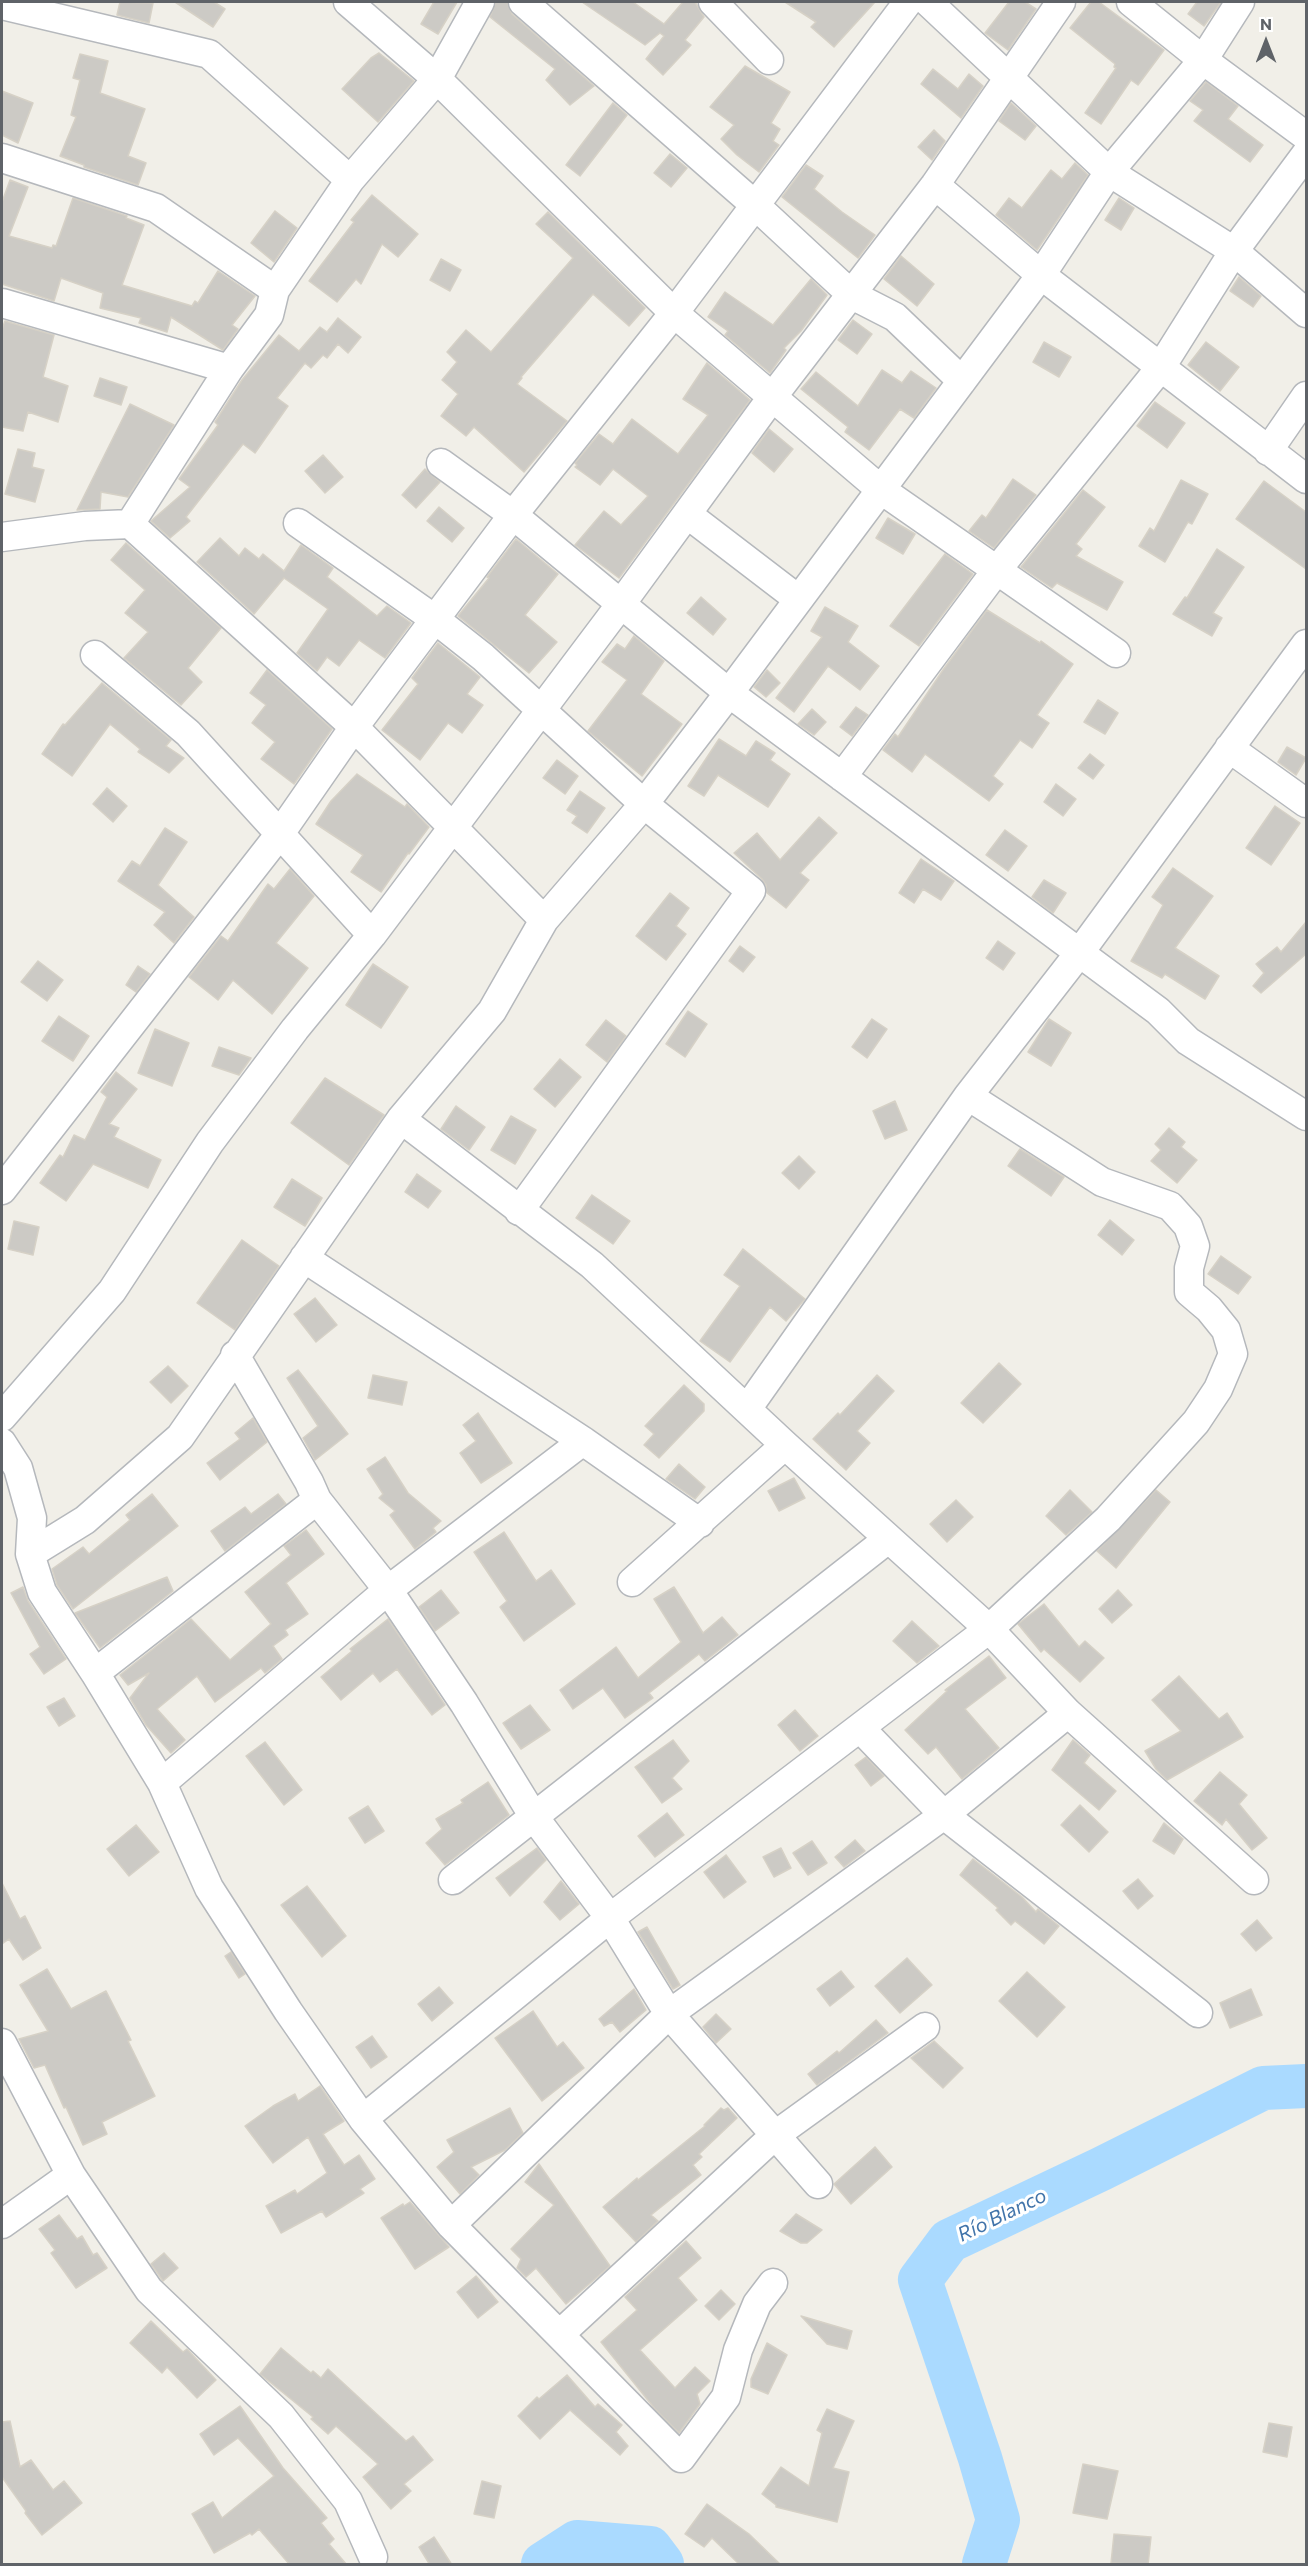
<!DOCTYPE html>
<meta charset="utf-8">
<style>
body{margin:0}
#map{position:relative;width:1308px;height:2566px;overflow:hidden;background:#f1efe8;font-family:Commissioner,sans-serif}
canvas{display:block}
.frame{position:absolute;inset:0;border:3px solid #5f6368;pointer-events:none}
.north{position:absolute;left:1236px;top:12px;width:60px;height:60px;-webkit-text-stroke:4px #fff;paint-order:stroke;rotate:0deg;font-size:16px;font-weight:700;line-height:24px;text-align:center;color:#5f6368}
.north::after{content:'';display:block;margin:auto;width:21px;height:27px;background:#5f6368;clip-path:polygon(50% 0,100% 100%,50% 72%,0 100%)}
</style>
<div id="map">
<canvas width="1308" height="2566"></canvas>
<div class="frame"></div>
<div class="north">N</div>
</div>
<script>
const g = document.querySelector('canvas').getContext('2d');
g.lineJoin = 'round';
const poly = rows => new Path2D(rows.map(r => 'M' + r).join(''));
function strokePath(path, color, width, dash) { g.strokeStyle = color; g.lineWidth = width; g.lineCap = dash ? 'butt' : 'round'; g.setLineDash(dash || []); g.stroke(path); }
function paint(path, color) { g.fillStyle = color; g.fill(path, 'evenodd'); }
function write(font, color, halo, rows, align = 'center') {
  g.font = font + ' Commissioner,sans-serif'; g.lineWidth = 6; g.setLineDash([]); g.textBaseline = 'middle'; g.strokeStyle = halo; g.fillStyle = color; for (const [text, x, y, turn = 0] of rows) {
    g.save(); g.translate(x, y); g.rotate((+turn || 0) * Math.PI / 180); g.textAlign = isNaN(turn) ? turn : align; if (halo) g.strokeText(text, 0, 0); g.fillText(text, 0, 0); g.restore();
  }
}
strokePath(poly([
 [543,2564,577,2542,650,2548,662,2564],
 [984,2564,998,2520,980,2458,920,2280,949,2241,1101,2169,1263,2088,1306,2086]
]), '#aadaff', 44);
const building = poly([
 [120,2,153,3,149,23,117,15,120,2],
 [175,2,214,2,225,9,213,27,175,2],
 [434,2,457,2,438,34,421,24,434,2],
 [496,2,507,2,512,14,594,86,570,105,546,80,555,69,490,17,496,2],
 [582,2,633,2,664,24,683,2,695,2,704,17,685,40,691,45,663,75,646,59,664,36,660,33,645,45,582,2],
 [785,2,875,2,834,47,811,27,816,22,785,2],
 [1009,2,1025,2,1036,9,1008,50,985,33,1009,2],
 [1091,2,1099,2,1164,50,1138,85,1131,80,1101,124,1085,113,1116,68,1114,67,1115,64,1070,28,1091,2],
 [1197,2,1221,2,1204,26,1188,14,1197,2],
 [379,53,414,81,378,122,342,89,371,58,379,53],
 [80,54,108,61,100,93,145,109,128,156,146,163,138,185,84,167,84,165,60,156,76,117,71,115,80,80,73,78,80,54],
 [745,66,790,92,771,123,780,129,773,141,779,145,759,172,737,155,721,139,734,125,710,107,745,66],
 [933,69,958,89,969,74,983,86,961,118,921,84,933,69],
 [1206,82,1238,106,1228,119,1263,145,1250,162,1194,121,1203,110,1190,101,1206,82],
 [2,91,33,103,18,143,2,135,2,91],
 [613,103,627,115,580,176,566,165,613,103],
 [1011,103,1036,126,1025,140,999,121,1011,103],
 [934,130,945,141,932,160,918,147,934,130],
 [670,154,687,168,671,187,654,173,670,154],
 [1075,163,1088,175,1037,250,996,215,1009,198,1022,208,1051,170,1062,179,1075,163],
 [806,165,823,176,814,189,842,212,875,235,858,258,782,197,806,165],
 [10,180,28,187,9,236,52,248,53,245,56,246,73,198,127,216,126,218,144,225,122,285,192,306,195,301,198,303,218,271,255,296,232,325,238,329,223,350,171,317,167,332,139,323,141,318,100,308,103,293,61,278,54,301,2,284,2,202,10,180],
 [372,195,418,234,398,257,382,244,361,284,356,279,337,302,309,281,354,222,351,220,372,195],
 [1119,198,1134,208,1121,230,1105,220,1119,198],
 [275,211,297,228,274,262,251,243,275,211],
 [548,212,645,308,629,326,593,294,521,377,522,378,517,384,567,421,524,472,474,427,466,436,441,416,458,394,442,380,457,362,447,352,466,330,491,352,573,258,536,224,548,212],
 [901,256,934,284,917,306,884,279,901,256],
 [441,259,461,270,450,291,430,280,441,259],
 [1239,277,1261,296,1253,307,1230,291,1239,277],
 [811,279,827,295,801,331,784,348,786,350,770,373,725,335,728,331,708,317,725,292,773,325,811,279],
 [338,318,361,337,348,353,338,344,327,358,323,355,311,368,305,363,277,398,288,406,255,453,243,444,186,517,190,521,170,538,151,521,190,487,179,479,218,425,215,422,242,380,279,335,299,351,320,327,327,332,338,318],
 [853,320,872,334,857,354,838,340,853,320],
 [5,321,54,335,43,377,68,386,58,422,28,412,23,431,2,427,2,329,5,321],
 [1044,342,1071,357,1059,377,1033,362,1044,342],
 [1206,342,1239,367,1220,391,1188,365,1206,342],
 [707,363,750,400,619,578,575,545,604,511,621,525,648,496,613,469,600,485,575,467,577,465,575,463,599,434,613,444,632,419,678,454,708,415,683,399,707,363],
 [882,370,902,383,911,371,936,388,914,418,900,409,869,450,845,432,848,427,801,389,816,372,858,406,882,370],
 [100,378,127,387,121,405,94,396,100,378],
 [1155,402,1185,423,1167,448,1137,426,1155,402],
 [130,404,174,425,128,497,101,492,100,509,77,510,130,404],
 [769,429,793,449,774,472,752,453,769,429],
 [18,449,35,453,32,467,44,470,35,502,5,494,18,449],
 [323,455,343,477,325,493,305,471,323,455],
 [425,469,440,482,416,508,402,495,425,469],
 [1013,479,1036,495,994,548,969,531,982,515,986,518,1013,479],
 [1181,480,1208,494,1192,524,1188,522,1165,562,1139,546,1150,528,1154,531,1181,480],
 [1264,481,1306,512,1306,569,1236,519,1264,481],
 [1083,490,1105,507,1076,544,1082,549,1076,556,1123,582,1107,610,1057,583,1052,588,1021,567,1083,490],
 [439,507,464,528,452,542,427,521,439,507],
 [888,518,915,534,903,554,876,538,888,518],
 [220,538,239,556,245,548,259,559,263,554,284,571,301,545,333,568,327,577,377,616,387,606,411,623,385,658,359,640,339,666,327,657,317,671,297,653,328,609,284,578,254,614,197,562,220,538],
 [516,539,558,574,525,615,557,642,529,673,458,616,489,578,487,577,516,539],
 [126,543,221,628,188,668,202,682,181,705,124,658,148,632,125,613,145,590,111,560,126,543],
 [1217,549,1244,567,1213,613,1222,618,1212,636,1173,614,1185,597,1187,598,1217,549],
 [945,554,973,574,919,646,890,626,945,554],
 [701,597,726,619,713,635,687,613,701,597],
 [825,607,858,626,848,642,879,666,860,690,828,666,794,712,776,698,822,637,811,631,825,607],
 [987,610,1040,643,1041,641,1073,664,1037,715,1049,723,1032,748,1020,740,993,776,1003,784,989,801,925,754,912,772,883,750,895,734,898,737,943,670,987,610],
 [634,636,664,661,641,694,682,724,642,776,588,731,627,680,602,662,617,644,625,649,634,636],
 [438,643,480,677,467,694,483,705,462,733,448,723,420,760,382,730,418,684,412,678,438,643],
 [267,670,332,729,294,784,261,759,275,742,252,723,266,705,250,693,267,670],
 [767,670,780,683,766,697,754,687,767,670],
 [102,683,171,740,166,746,184,758,169,773,138,752,140,749,110,724,72,776,42,754,63,724,65,725,102,683],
 [1098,700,1118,713,1105,734,1084,722,1098,700],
 [856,707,868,715,852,736,840,727,856,707],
 [812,709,826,722,814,735,798,724,812,709],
 [719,739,746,756,756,741,775,753,770,760,790,774,768,807,718,775,704,796,688,786,719,739],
 [1287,747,1306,758,1296,775,1278,762,1287,747],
 [1090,754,1104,765,1093,779,1078,768,1090,754],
 [557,760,578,776,565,794,543,778,557,760],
 [357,774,405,807,407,804,429,827,409,854,408,853,381,892,351,872,363,855,316,824,331,801,357,774],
 [1056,784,1076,799,1063,816,1044,802,1056,784],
 [107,788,127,806,113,822,93,804,107,788],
 [580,791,605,808,587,833,572,823,577,816,567,810,580,791],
 [1275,806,1300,823,1271,865,1246,848,1275,806],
 [819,817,837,833,800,873,809,880,786,908,767,893,766,885,762,879,734,853,757,833,780,860,819,817],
 [165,828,187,842,158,885,194,917,174,943,154,925,165,912,118,881,132,861,140,866,165,828],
 [1005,830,1027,846,1008,871,986,855,1005,830],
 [921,859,954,881,941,900,923,889,914,903,899,893,921,859],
 [1173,868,1213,896,1175,948,1219,976,1205,999,1165,974,1162,978,1131,961,1163,905,1152,897,1173,868],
 [290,869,314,896,276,943,308,968,272,1014,233,980,218,1000,189,977,221,936,228,941,268,884,274,889,290,869],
 [1044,880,1066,893,1053,913,1032,897,1044,880],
 [670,893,689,908,676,926,686,934,666,960,636,936,670,893],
 [1306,922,1306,954,1261,993,1253,986,1264,973,1256,964,1277,947,1281,952,1306,922],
 [998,941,1015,953,1003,970,986,958,998,941],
 [740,946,755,957,743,972,729,961,740,946],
 [38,961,63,980,47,1001,21,982,38,961],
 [373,964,408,987,381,1028,346,1005,373,964],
 [138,966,150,974,136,992,126,985,138,966],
 [688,1011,707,1024,685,1057,666,1044,688,1011],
 [59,1016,89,1036,73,1061,42,1041,59,1016],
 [872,1019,887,1029,867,1058,852,1047,872,1019],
 [1049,1019,1071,1033,1051,1066,1028,1052,1049,1019],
 [606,1020,626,1036,607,1062,586,1045,606,1020],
 [155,1029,189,1043,172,1086,138,1073,155,1029],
 [219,1047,251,1058,239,1075,212,1066,219,1047],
 [560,1059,581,1077,555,1107,534,1089,560,1059],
 [116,1072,137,1089,109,1124,119,1128,114,1137,161,1160,148,1188,93,1164,66,1201,40,1183,60,1155,63,1157,74,1135,85,1140,107,1097,101,1092,116,1072],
 [325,1078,384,1115,349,1165,291,1123,325,1078],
 [895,1101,907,1130,885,1139,873,1111,895,1101],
 [456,1106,485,1127,469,1150,441,1129,456,1106],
 [511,1116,536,1130,515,1164,491,1150,511,1116],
 [1169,1128,1185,1142,1181,1147,1197,1160,1177,1183,1151,1161,1161,1150,1155,1144,1169,1128],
 [1020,1149,1064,1177,1051,1196,1008,1166,1020,1149],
 [799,1156,815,1172,799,1189,782,1173,799,1156],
 [417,1174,441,1191,428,1208,405,1192,417,1174],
 [292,1179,322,1198,305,1226,274,1207,292,1179],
 [592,1195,630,1221,613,1244,576,1218,592,1195],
 [1110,1220,1134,1240,1122,1255,1098,1235,1110,1220],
 [14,1221,39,1227,33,1255,8,1249,14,1221],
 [242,1240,279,1266,235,1330,197,1303,242,1240],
 [743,1249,805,1299,786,1321,770,1307,730,1362,700,1341,740,1286,724,1275,743,1249],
 [1221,1256,1251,1277,1238,1294,1208,1274,1221,1256],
 [315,1298,337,1325,316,1342,294,1314,315,1298],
 [999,1363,1021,1384,983,1423,961,1403,999,1363],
 [168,1366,188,1386,171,1403,150,1382,168,1366],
 [298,1370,348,1434,315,1460,303,1438,318,1426,287,1378,298,1370],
 [373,1375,407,1382,402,1405,368,1398,373,1375],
 [877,1375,894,1391,857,1431,870,1443,846,1470,813,1439,838,1413,840,1415,877,1375],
 [684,1385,704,1404,704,1411,659,1458,644,1445,654,1434,645,1426,684,1385],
 [478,1413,512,1463,481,1483,460,1453,476,1441,463,1425,478,1413],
 [253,1418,267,1442,220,1480,207,1463,240,1439,235,1433,253,1418],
 [385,1457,408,1493,441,1521,433,1528,436,1532,415,1549,390,1515,395,1511,379,1498,383,1494,367,1469,385,1457],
 [679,1464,705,1487,695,1499,666,1479,679,1464],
 [794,1478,805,1498,779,1511,768,1491,794,1478],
 [1070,1490,1092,1512,1066,1535,1046,1516,1070,1490],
 [1156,1490,1170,1502,1116,1568,1097,1551,1156,1490],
 [152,1494,178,1526,73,1609,57,1585,52,1569,83,1547,89,1554,130,1520,126,1515,152,1494],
 [278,1494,286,1504,225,1551,211,1531,245,1507,251,1514,278,1494],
 [956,1500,973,1517,947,1542,930,1524,956,1500],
 [306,1530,324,1554,286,1583,308,1614,285,1630,288,1635,273,1646,282,1659,265,1673,261,1668,215,1702,197,1676,157,1709,185,1740,171,1753,146,1725,130,1698,149,1673,128,1685,120,1675,191,1619,230,1660,271,1624,245,1592,291,1555,284,1546,306,1530],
 [504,1532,536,1581,551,1570,575,1604,524,1641,500,1607,507,1601,474,1552,504,1532],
 [167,1577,173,1591,100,1648,75,1613,167,1577],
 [23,1587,28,1601,66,1659,44,1674,30,1654,40,1647,11,1593,23,1587],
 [674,1587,703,1633,722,1617,738,1635,705,1661,699,1654,649,1693,653,1698,625,1718,603,1688,573,1709,560,1690,616,1647,638,1678,681,1642,654,1599,674,1587],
 [441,1590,459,1613,435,1631,419,1607,441,1590],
 [1118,1590,1132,1605,1112,1623,1099,1609,1118,1590],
 [1044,1604,1079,1647,1085,1641,1104,1658,1080,1682,1044,1649,1041,1652,1018,1624,1044,1604],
 [388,1619,445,1705,432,1715,397,1669,380,1682,373,1673,341,1700,321,1677,352,1651,350,1649,388,1619],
 [912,1621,939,1646,917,1663,893,1641,912,1621],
 [989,1656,1006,1678,965,1709,999,1748,962,1779,936,1747,928,1754,905,1730,947,1691,945,1690,989,1656],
 [1179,1676,1219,1719,1227,1713,1243,1737,1167,1780,1156,1769,1145,1751,1181,1731,1152,1700,1179,1676],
 [64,1698,75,1716,59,1726,47,1707,64,1698],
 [530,1705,550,1730,521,1749,503,1723,530,1705],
 [795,1710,818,1736,800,1751,778,1725,795,1710],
 [673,1740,689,1761,672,1778,682,1789,662,1803,635,1767,673,1740],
 [1073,1740,1090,1755,1084,1763,1116,1791,1099,1810,1052,1770,1073,1740],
 [265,1742,302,1790,284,1805,246,1756,265,1742],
 [866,1757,884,1776,871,1786,855,1765,866,1757],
 [1220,1772,1247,1795,1239,1804,1267,1838,1252,1850,1226,1819,1222,1825,1194,1801,1220,1772],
 [488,1782,509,1815,445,1865,426,1843,442,1829,436,1819,463,1803,461,1800,488,1782],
 [1080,1805,1108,1832,1089,1852,1061,1825,1080,1805],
 [368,1806,384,1831,365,1843,349,1818,368,1806],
 [667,1813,684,1835,655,1857,638,1836,667,1813],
 [1164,1823,1183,1839,1174,1854,1153,1841,1164,1823],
 [136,1825,159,1852,129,1876,107,1849,136,1825],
 [855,1840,865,1851,844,1867,835,1857,855,1840],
 [812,1841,827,1863,808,1875,793,1853,812,1841],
 [537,1848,546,1860,510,1896,496,1878,537,1848],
 [781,1848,791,1868,774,1877,763,1857,781,1848],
 [726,1855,746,1882,724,1898,704,1872,726,1855],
 [973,1859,1022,1897,1036,1912,1038,1909,1059,1926,1044,1944,1015,1921,1011,1925,996,1910,998,1908,960,1875,973,1859],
 [1138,1879,1153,1896,1138,1909,1123,1891,1138,1879],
 [561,1881,579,1904,560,1920,544,1902,561,1881],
 [2,1883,20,1919,25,1916,41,1948,23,1960,9,1939,2,1944,2,1883],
 [307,1886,346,1936,322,1957,281,1905,307,1886],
 [1257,1920,1272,1938,1256,1951,1241,1934,1257,1920],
 [647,1927,680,1985,673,1989,638,1932,647,1927],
 [231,1952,245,1974,239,1978,225,1956,231,1952],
 [907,1958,932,1985,900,2013,875,1986,907,1958],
 [47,1969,71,2009,106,1991,131,2040,128,2041,155,2096,102,2122,107,2134,83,2145,66,2107,64,2108,45,2065,34,2068,19,2039,48,2031,20,1985,47,1969],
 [841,1971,854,1987,830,2006,817,1989,841,1971],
 [1027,1972,1065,2007,1037,2037,999,2001,1027,1972],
 [439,1987,453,2003,432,2021,418,2004,439,1987],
 [634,1989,646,2010,620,2032,612,2022,604,2026,599,2019,634,1989],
 [1251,1989,1262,2015,1230,2028,1220,2003,1251,1989],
 [533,2011,557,2047,563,2042,584,2068,542,2101,495,2038,533,2011],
 [716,2014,731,2029,716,2043,703,2027,716,2014],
 [876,2020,888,2033,817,2085,808,2074,837,2051,839,2053,876,2020],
 [372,2036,387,2057,371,2068,356,2047,372,2036],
 [934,2041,963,2068,943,2088,911,2058,934,2041],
 [320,2086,344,2121,323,2134,344,2165,359,2155,375,2179,360,2189,364,2193,326,2217,322,2211,281,2233,266,2206,295,2190,297,2194,327,2173,308,2137,273,2163,245,2126,273,2106,295,2094,298,2101,320,2086],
 [510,2108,523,2133,505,2150,471,2167,479,2175,460,2194,437,2167,454,2152,447,2140,510,2108],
 [721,2108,724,2110,728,2108,737,2118,699,2154,702,2157,693,2165,701,2175,651,2215,658,2221,636,2242,603,2207,637,2178,638,2180,705,2126,704,2125,721,2108],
 [875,2147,892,2167,851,2204,834,2184,875,2147],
 [539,2164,610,2266,566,2304,536,2268,526,2277,517,2268,521,2259,511,2249,554,2205,525,2182,539,2164],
 [410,2202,449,2247,415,2269,381,2218,403,2204,404,2206,410,2202],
 [796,2214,822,2230,807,2243,801,2243,780,2231,796,2214],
 [59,2215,77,2239,82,2236,93,2255,97,2253,107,2268,76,2288,51,2253,55,2250,39,2229,59,2215],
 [686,2241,701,2258,678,2278,697,2300,640,2350,675,2388,695,2367,710,2381,697,2394,700,2404,679,2433,655,2409,601,2342,637,2310,625,2297,686,2241],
 [164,2253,178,2268,163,2281,151,2264,164,2253],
 [476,2276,498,2302,478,2318,457,2292,476,2276],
 [721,2290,735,2304,719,2320,705,2306,721,2290],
 [801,2316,852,2331,847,2349,827,2344,801,2316],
 [151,2321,183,2352,187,2349,216,2380,197,2398,167,2367,162,2373,130,2343,151,2321],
 [767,2343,787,2355,768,2394,751,2387,751,2379,767,2343],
 [281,2348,311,2373,313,2371,321,2378,328,2369,406,2441,413,2436,433,2460,404,2484,411,2491,391,2509,363,2477,378,2464,336,2426,328,2434,311,2419,313,2417,260,2374,281,2348],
 [567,2375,595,2407,598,2404,622,2425,616,2432,628,2446,620,2455,570,2410,540,2439,518,2416,537,2397,539,2399,567,2375],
 [240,2406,283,2468,327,2518,321,2523,334,2539,329,2544,347,2565,290,2565,259,2529,252,2535,250,2533,214,2553,192,2514,213,2502,222,2518,274,2476,238,2438,214,2455,200,2434,240,2406],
 [827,2409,854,2421,833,2468,849,2472,837,2522,776,2507,776,2505,762,2494,781,2467,809,2486,822,2433,817,2430,827,2409],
 [10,2421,20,2467,31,2460,53,2490,64,2481,82,2503,42,2535,25,2513,26,2511,2,2477,2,2422,10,2421],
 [1269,2423,1292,2427,1287,2457,1263,2452,1269,2423],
 [1083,2464,1118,2471,1107,2519,1073,2513,1083,2464],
 [482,2481,501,2486,494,2518,474,2514,482,2481],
 [707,2504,749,2534,781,2565,740,2565,712,2538,704,2547,685,2534,707,2504],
 [1114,2534,1151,2537,1148,2565,1111,2563,1114,2534],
 [434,2537,452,2565,430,2565,419,2547,434,2537]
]);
paint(building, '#cccac5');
strokePath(building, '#d6d1c6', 1.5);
const minor = poly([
 [348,2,437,79,674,313,880,489,1116,653],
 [523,2,755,205,852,295,895,317,962,381],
 [713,2,769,60],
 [928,2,1109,172,1234,251,1306,313],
 [1131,2,1203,60,1306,136],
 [2,5,209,54,350,180],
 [2,158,156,208,275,290],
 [935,185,1041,275,1306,479],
 [2,303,229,369],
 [1268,451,1306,396],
 [441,463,513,515,729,693,1158,1011,1188,1041,1306,1116],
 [687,514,798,599],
 [298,523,436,620,483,657,644,804,751,891,519,1211],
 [130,524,229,369,269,315,275,290,350,180,437,79,480,2],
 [2,537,85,526,130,524,354,727,544,920],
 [95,655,188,733,372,935],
 [1229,748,1306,803],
 [842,777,996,571,1161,367,1234,251,1306,154],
 [401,1119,592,1265,785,1445,989,1629,1068,1713,1254,1880],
 [2,1190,279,835,354,727,513,515,674,313,908,2],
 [304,1258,583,1441,700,1523],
 [235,1355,309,1482,317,1500,388,1590,464,1703,534,1817,610,1918,669,2014,818,2184],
 [747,1409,968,1096,1080,952,1306,644],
 [2,1417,112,1291,210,1142,295,1029,372,935,621,604,773,396,935,185,1061,2],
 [2,1443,18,1468,32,1518,30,1554,42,1592,95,1673,162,1783,209,1888,288,2011,363,2119,451,2225,681,2458,726,2397,738,2350,757,2304,773,2283],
 [30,1554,85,1520,180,1437,401,1119,492,1011,544,920,644,804,729,693,1041,275,1109,172,1203,60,1240,2],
 [632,1582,785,1445],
 [95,1673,317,1500],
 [861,1729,944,1815,1198,2013],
 [162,1783,388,1590,583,1441],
 [453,1880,888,1539],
 [2,2043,71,2175,149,2290,281,2416,348,2501,373,2557],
 [363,2119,610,1918,989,1629,1108,1519,1196,1422,1218,1389,1233,1354,1226,1330,1209,1309,1189,1292,1189,1268,1195,1246,1188,1226,1170,1206,1102,1182,968,1096],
 [2,2224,71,2175],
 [451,2225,669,2014,944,1815,1068,1713],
 [560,2334,774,2136,925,2027]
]);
strokePath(minor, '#b5b8bc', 31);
strokePath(minor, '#fff', 28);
write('italic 20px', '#4174aa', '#fff', [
 ["Río Blanco",1002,2215,-26]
]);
</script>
